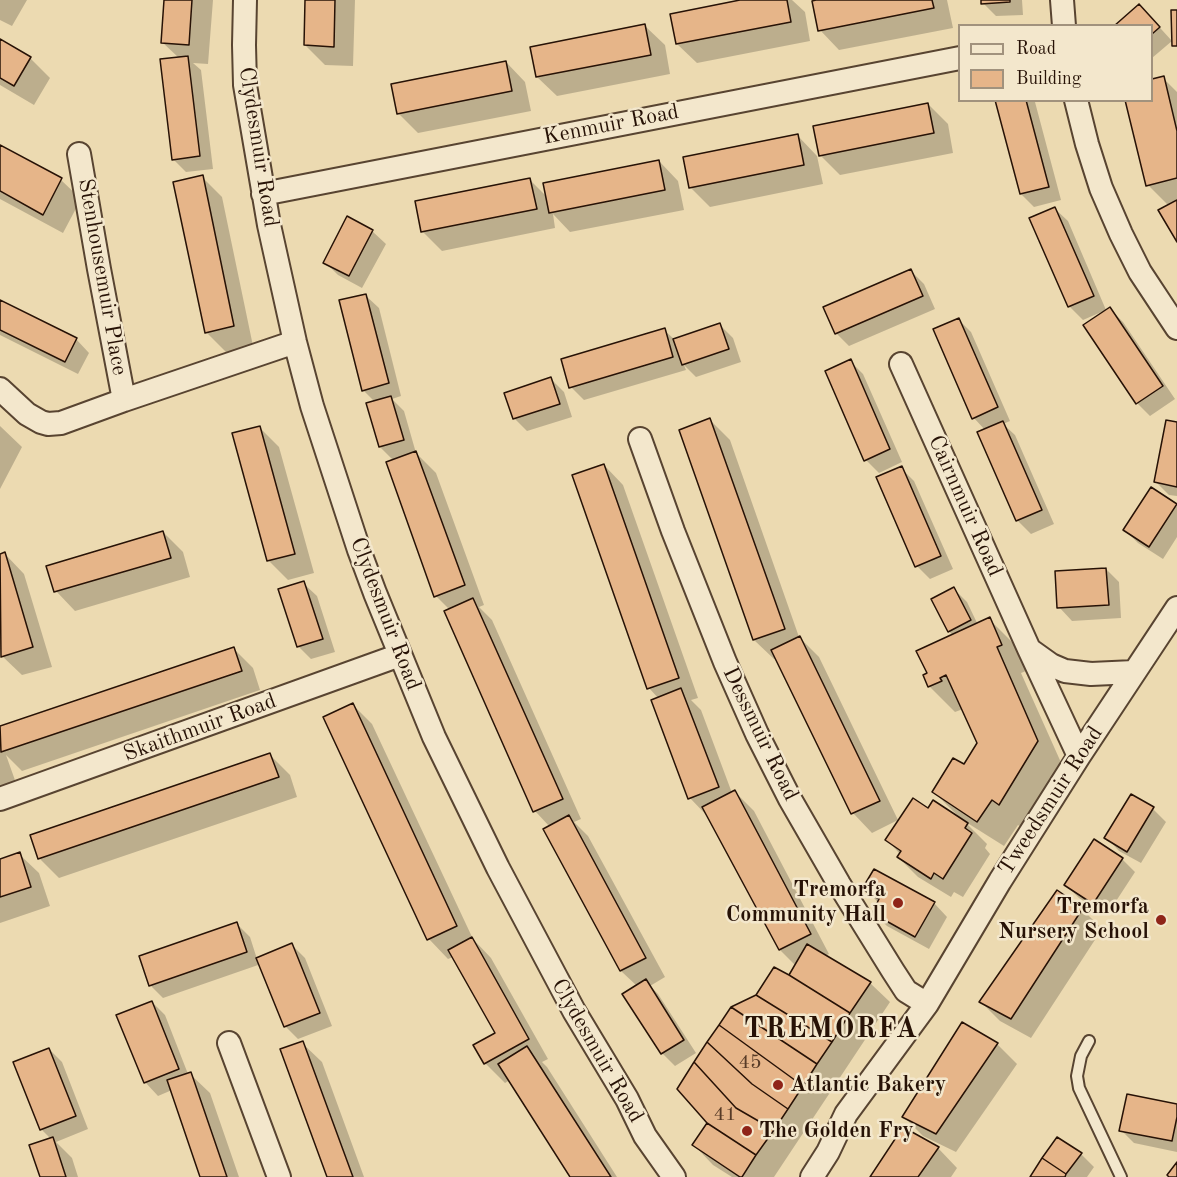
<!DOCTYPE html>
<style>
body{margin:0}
#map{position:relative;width:1177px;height:1177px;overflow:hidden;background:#ecdab1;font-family:"Old Standard TT",serif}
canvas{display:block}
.legend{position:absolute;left:958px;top:24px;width:195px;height:78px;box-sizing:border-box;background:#f3e7cc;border:2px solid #a1927d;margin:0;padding:8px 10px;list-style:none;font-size:18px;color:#271206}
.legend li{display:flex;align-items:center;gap:12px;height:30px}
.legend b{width:30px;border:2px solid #a1927d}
</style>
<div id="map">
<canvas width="1177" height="1177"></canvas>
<ul class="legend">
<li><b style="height:8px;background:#f3e7cc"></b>Road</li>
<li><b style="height:16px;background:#e6b589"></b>Building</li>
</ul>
</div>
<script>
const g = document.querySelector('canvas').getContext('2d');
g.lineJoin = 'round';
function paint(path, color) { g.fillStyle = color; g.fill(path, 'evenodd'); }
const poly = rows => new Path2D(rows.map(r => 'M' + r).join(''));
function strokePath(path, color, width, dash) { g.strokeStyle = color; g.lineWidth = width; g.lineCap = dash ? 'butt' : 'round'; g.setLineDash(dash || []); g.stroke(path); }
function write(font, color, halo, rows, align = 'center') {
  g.font = font + ' "Old Standard TT",serif'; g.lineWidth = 5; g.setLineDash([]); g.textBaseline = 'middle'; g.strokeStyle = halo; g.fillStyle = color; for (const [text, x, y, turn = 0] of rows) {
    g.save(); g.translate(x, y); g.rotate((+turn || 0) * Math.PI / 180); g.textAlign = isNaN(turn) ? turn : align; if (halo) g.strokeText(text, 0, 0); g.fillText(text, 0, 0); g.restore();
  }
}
paint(poly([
 [0,0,27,0,12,26,0,20],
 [166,0,213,0,208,64,193,63,201,70,213,169,186,172,173,159,179,58,162,42],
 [307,0,355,0,353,66,325,65,305,45],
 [748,0,792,0,805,12,810,41,697,63,677,44],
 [823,0,947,0,953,28,839,50,820,30],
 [982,0,1022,0,1023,15,996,16,983,3],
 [1152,19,1172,41,1152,58],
 [645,26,665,45,670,74,557,96,537,77],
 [0,41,30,58,50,78,34,105,0,85],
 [506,62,525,82,531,111,418,133,398,113],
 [1163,78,1177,92,1177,239,1169,206,1148,185,1152,81],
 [997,100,1033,100,1035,102,1061,200,1034,207,1021,194],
 [928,104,948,124,953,153,840,175,820,155],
 [798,136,817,156,823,184,710,207,690,187],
 [0,147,61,180,81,199,63,233,0,199],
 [659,161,678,181,684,210,570,232,553,214,555,228,442,251,422,231,530,180,548,198],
 [202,177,222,197,253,346,226,352,206,332],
 [1054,208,1068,221,1106,310,1083,320,1070,307,1031,219],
 [372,231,386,244,362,288,338,275,325,262],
 [911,271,924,284,935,309,849,346,836,333],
 [365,295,379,308,401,396,392,399,404,411,416,453,436,473,484,605,479,607,492,620,581,819,574,822,588,836,665,977,650,986,658,994,696,1053,675,1066,662,1053,624,995,637,986,621,971,545,829,550,827,535,811,450,610,436,596,394,461,380,447,375,402,363,390],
 [0,302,76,339,89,353,78,374,0,335],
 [1110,309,1123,322,1175,399,1150,416,1137,403],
 [958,319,971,332,1010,421,1003,424,1015,435,1054,524,1031,534,1018,521,979,432,985,430,974,418],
 [720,325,733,338,741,362,696,377,684,365,686,370,584,400,571,387,664,330,675,340],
 [850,361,863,374,902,462,879,473,866,460],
 [551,379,564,392,572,417,527,431,514,418],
 [710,420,730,440,799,637,819,657,898,820,872,833,853,813,777,658,774,659,754,640,681,431],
 [1177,423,1177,496,1169,495,1156,482],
 [0,426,22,447,0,489],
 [260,428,279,447,314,573,288,580,269,561],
 [604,465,623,485,698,698,691,700,701,710,732,793,735,792,754,811,829,954,825,956,870,983,890,1002,774,1177,732,1177,713,1165,694,1145,709,1122,757,996,789,977,796,966,780,950,709,818,690,798,659,699,649,688],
 [901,468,914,481,953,569,930,579,917,566],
 [1176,505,1177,507,1177,537,1163,559,1138,543,1125,530],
 [163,532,183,552,190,577,75,611,56,591],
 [5,554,24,574,52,667,22,675,2,656,0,649,0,555],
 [1106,569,1119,582,1121,618,1072,621,1059,607],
 [303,583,317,596,335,652,311,659,298,646],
 [954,589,967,602,978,625,989,619,1015,645,1026,671,1021,673,1063,767,1025,829,1018,825,1004,846,969,824,968,825,987,844,985,848,990,854,963,897,954,892,951,897,918,877,898,857,900,854,887,840,929,810,958,818,959,817,934,792,964,766,979,743,963,709,955,712,929,686,929,674,953,636,949,631],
 [234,649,253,668,260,690,22,771,6,755,16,783,0,789,0,728],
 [352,704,372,724,473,939,491,958,548,1059,542,1062,547,1067,617,1177,572,1177,510,1080,505,1083,485,1063,475,1046,497,1034,453,957,448,959,429,939,325,717],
 [270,755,290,775,297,797,59,878,40,859,32,836],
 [1153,809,1166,822,1141,863,1119,851,1106,837],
 [19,854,39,873,50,906,0,923,0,860],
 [1122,859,1135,872,1107,915,1079,898,1066,885],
 [864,889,934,903,947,917,929,949,887,926,874,913,879,903],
 [1082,909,1102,929,1031,1038,1000,1021,981,1002],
 [237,924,250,937,257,959,292,945,305,958,332,1026,298,1039,285,1026,261,964,163,998,150,985],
 [152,1002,165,1015,188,1074,190,1074,210,1093,239,1177,202,1177,172,1090,158,1096,145,1082],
 [962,1024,997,1044,1017,1064,956,1152,923,1136,904,1117],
 [302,1043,322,1062,364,1177,328,1177],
 [49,1049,62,1062,88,1129,56,1142,72,1158,78,1177,41,1177,51,1139,42,1130,15,1062],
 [1177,1105,1177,1152,1134,1143,1121,1130],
 [938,1148,957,1168,951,1177,872,1177],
 [1081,1154,1094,1167,1087,1177,1032,1177]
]), '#0003');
const building = poly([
 [164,0,192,0,189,45,161,43,164,0],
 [305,0,335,0,334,47,304,45,305,0],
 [740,0,787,0,791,22,676,44,670,14,740,0],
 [816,0,932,0,934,8,818,31,812,1,816,0],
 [981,0,1010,0,1010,2,981,4,981,0],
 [1139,4,1160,27,1152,34,1152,26,1114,26,1139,4],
 [1171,10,1177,10,1177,46,1172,46,1171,10],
 [645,24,651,55,536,77,530,47,645,24],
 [0,39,31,57,14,86,0,78,0,39],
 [188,56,200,156,172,160,160,59,188,56],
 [506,61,512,91,397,114,391,84,506,61],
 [1164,76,1177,131,1177,178,1146,186,1125,100,1152,100,1152,79,1164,76],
 [995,100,1026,100,1049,187,1020,194,995,100],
 [928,103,934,133,819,156,813,126,928,103],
 [798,134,804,165,689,188,683,157,798,134],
 [0,145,62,178,43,215,0,191,0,145],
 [659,160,665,190,549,213,543,183,659,160],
 [203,175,234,326,205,333,173,182,203,175],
 [530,178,537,209,421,232,415,201,530,178],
 [1177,200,1177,242,1158,210,1177,200],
 [1055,207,1094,296,1068,307,1029,218,1055,207],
 [347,216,373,230,349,276,323,263,347,216],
 [911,269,923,296,835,334,823,307,911,269],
 [366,294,389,383,362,391,339,300,366,294],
 [0,300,77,338,65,362,0,330,0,300],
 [1110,307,1163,386,1136,404,1083,325,1110,307],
 [959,318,998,407,972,419,933,329,959,318],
 [720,323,729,349,682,365,673,339,720,323],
 [665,328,673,357,569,388,561,359,665,328],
 [851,359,890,449,864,461,825,371,851,359],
 [551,377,560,404,513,419,504,393,551,377],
 [391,396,404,440,379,447,366,403,391,396],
 [710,418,785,629,753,640,679,430,710,418],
 [1166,420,1177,422,1177,487,1154,482,1166,420],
 [1003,421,1042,510,1016,521,977,432,1003,421],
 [260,426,295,554,267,561,232,433,260,426],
 [416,451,465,585,434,597,386,462,416,451],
 [604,464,679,678,647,689,572,475,604,464],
 [902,466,941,556,915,567,876,477,902,466],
 [1151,487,1177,504,1149,547,1123,530,1151,487],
 [163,531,171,558,54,592,46,566,163,531],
 [5,552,33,647,1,657,0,554,5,552],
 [1106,568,1109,605,1057,608,1055,571,1106,568],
 [304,581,323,639,297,647,278,589,304,581],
 [954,587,971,620,948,632,931,599,954,587],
 [473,598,563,799,533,812,444,611,473,598],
 [990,617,1002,645,997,647,1038,741,999,805,992,800,977,822,932,792,953,758,964,764,977,743,946,675,940,678,942,681,928,687,923,675,927,673,916,651,990,617],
 [800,636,880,801,851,814,771,650,800,636],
 [234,647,242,671,1,752,0,726,234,647],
 [681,688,719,787,688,799,651,700,681,688],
 [353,703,457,926,427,940,323,717,353,703],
 [270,753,279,777,38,859,30,835,270,753],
 [735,790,811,934,779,950,702,807,735,790],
 [1131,794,1154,807,1127,852,1104,838,1131,794],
 [913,798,928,808,933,800,968,823,965,828,972,833,943,879,934,873,931,879,897,857,901,851,885,840,913,798],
 [569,815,646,958,620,971,543,829,569,815],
 [1094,839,1123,858,1093,904,1064,885,1094,839],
 [20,852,31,887,0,897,0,859,20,852],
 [874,869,935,902,915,937,872,913,879,899,862,889,874,869],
 [1057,890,1083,908,1011,1019,979,1002,1057,890],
 [237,922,247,952,149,986,139,956,237,922],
 [472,937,529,1039,484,1064,473,1045,495,1033,448,950,472,937],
 [292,943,320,1013,284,1027,256,958,292,943],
 [807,944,871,982,850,1013,789,975,807,944],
 [774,967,789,975,850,1013,832,1042,756,995,774,967],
 [646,979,684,1040,661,1054,622,994,646,979],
 [756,995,832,1042,817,1064,731,1007,756,995],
 [152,1001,179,1069,144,1083,116,1015,152,1001],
 [731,1007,817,1064,803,1086,719,1025,731,1007],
 [962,1022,998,1043,936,1134,902,1117,962,1022],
 [719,1025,803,1086,788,1109,752,1084,707,1042,719,1025],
 [303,1041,353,1177,327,1177,280,1049,303,1041],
 [707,1042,752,1084,788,1109,774,1130,736,1108,694,1062,707,1042],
 [527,1046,611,1177,570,1177,498,1064,527,1046],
 [49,1048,76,1116,40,1130,13,1062,49,1048],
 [694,1062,736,1108,774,1130,756,1155,707,1123,677,1089,694,1062],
 [191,1072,227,1177,200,1177,167,1080,191,1072],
 [1127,1094,1177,1104,1177,1117,1172,1141,1119,1131,1127,1094],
 [707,1123,756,1155,742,1177,740,1177,692,1145,707,1123],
 [903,1127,939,1147,918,1177,870,1177,903,1127],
 [53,1137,66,1177,40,1177,29,1145,53,1137],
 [1057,1137,1082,1153,1066,1174,1042,1158,1057,1137],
 [1042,1158,1066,1174,1065,1177,1030,1177,1042,1158],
 [1177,1162,1177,1177,1169,1177,1167,1175,1177,1162]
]);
paint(building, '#e6b589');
strokePath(building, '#271206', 1.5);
const service = poly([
 [1089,1041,1081,1056,1077,1076,1079,1088,1121,1177]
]);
const minor = poly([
 [245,0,244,45,245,85,269,225,295,342,312,406,359,550,375,593,434,737,498,868,574,1011,627,1099,645,1136,674,1177],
 [1062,0,1064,26],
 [1076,100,1087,144,1101,188,1121,234,1140,272,1177,328],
 [79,154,99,269,124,400],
 [263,194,960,58],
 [901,364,1029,649,1079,756],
 [0,389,27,414,41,422,48,424,61,423,124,400,295,342],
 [640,439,673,531,725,662,757,734,790,799,839,884,893,971,906,991,927,1004],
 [1030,650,1051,665,1065,671,1091,674,1134,672],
 [0,799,400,655],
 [229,1043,279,1177],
 [812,1177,828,1152,846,1114,927,1004,1000,881,1079,756,1177,608]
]);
strokePath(service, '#584431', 14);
strokePath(minor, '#584431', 26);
strokePath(service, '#f3e7cc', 10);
strokePath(minor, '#f3e7cc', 22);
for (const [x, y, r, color] of [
 [898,903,6,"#8f2418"],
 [1161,920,6,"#8f2418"],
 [778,1085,6,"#8f2418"],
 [747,1131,6,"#8f2418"]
]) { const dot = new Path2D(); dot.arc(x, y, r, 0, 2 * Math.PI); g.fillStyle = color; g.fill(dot); strokePath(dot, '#f3e7cc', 2); }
write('20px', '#573b27', null, [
 ["45",750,1063],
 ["41",725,1115]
]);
write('22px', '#271206', '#f3e7cc', [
 ["Kenmuir Road",611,125,-11],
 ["Clydesmuir Road",258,147,81],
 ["Stenhousemuir Place",102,277,80],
 ["Cairnmuir Road",965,506,66],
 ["Clydesmuir Road",385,614,69],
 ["Skaithmuir Road",200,728,-20],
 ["Dessmuir Road",760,734,64],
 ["Tweedsmuir Road",1051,801,-57],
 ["Clydesmuir Road",597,1051,60]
]);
write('bold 22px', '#271206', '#f3e7cc', [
 ["Tremorfa",886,890],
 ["Community Hall",886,915],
 ["Tremorfa",1149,907],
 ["Nursery School",1149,932],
 ["Atlantic Bakery",790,1085,"left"],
 ["The Golden Fry",759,1131,"left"]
], 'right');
g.letterSpacing = '1.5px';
write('bold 28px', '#271206', '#f3e7cc', [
 ["TREMORFA",831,1030]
]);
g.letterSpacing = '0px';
</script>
